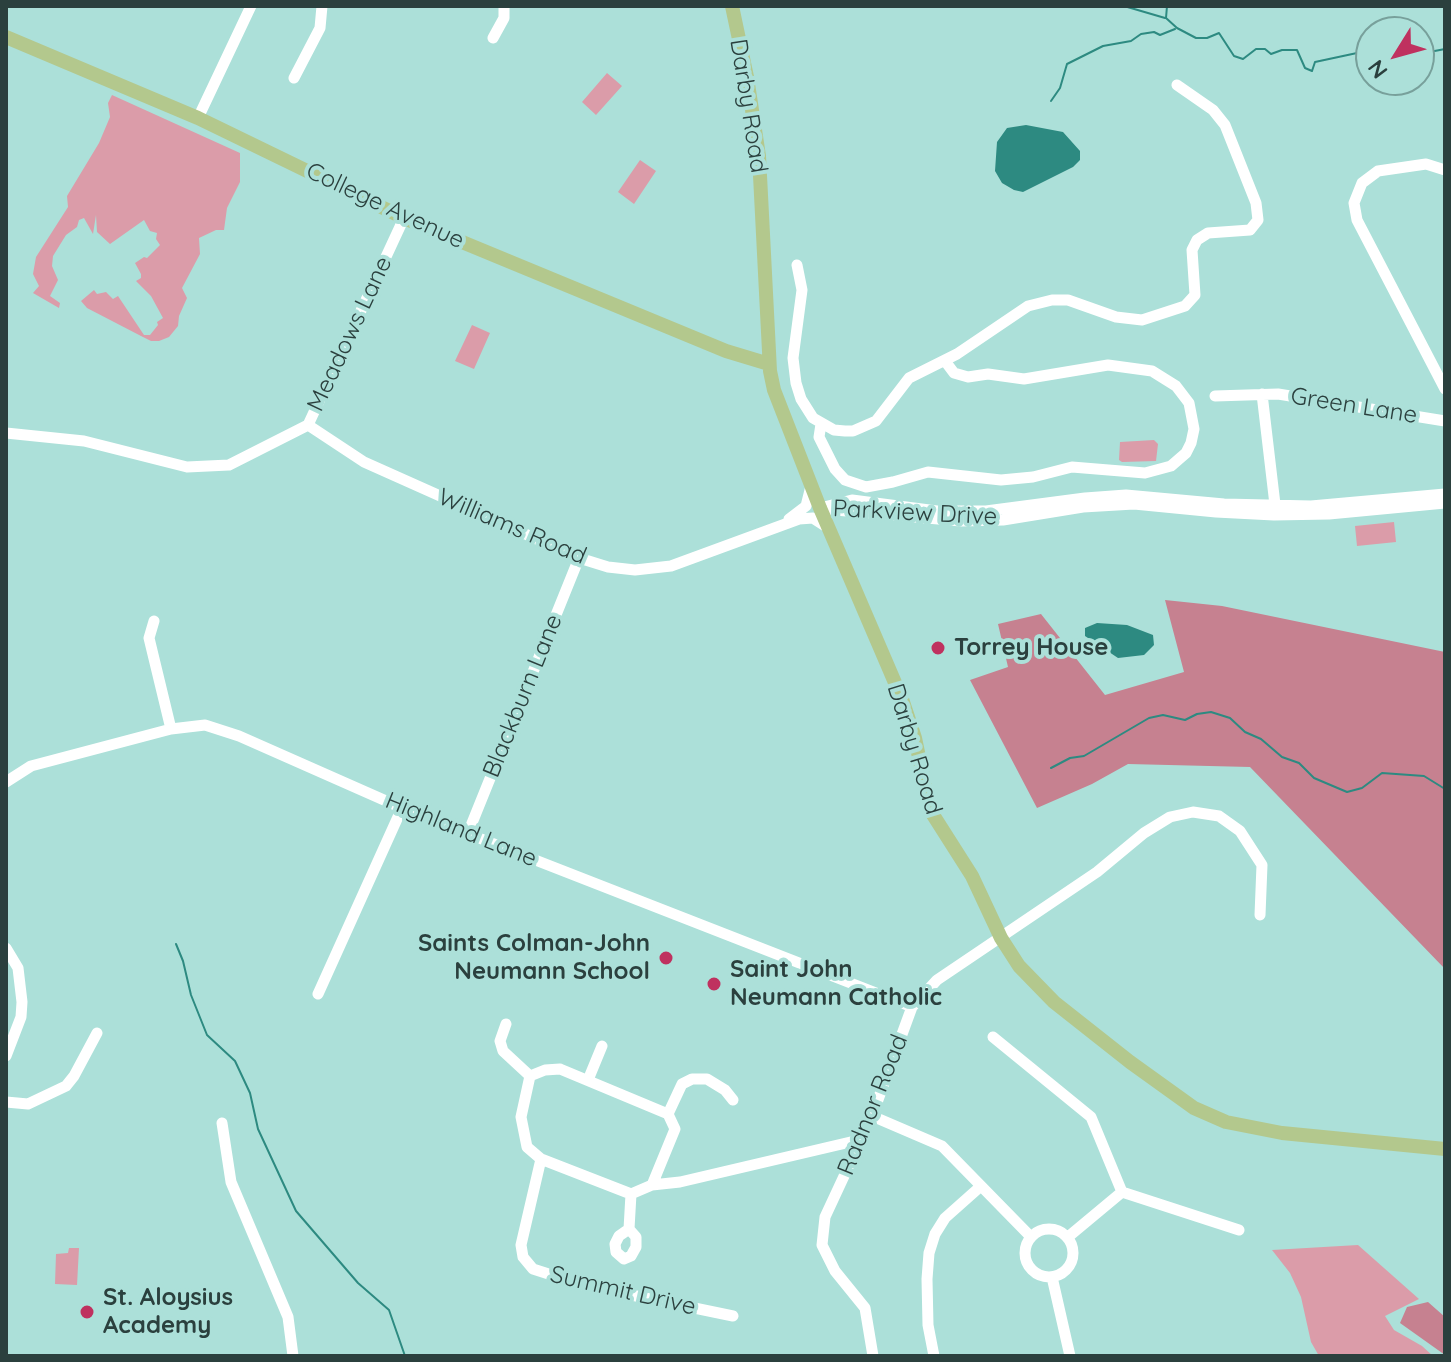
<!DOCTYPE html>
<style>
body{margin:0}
#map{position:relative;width:1451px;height:1362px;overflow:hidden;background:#ace0d9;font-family:Quicksand,sans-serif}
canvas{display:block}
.frame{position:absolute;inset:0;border:8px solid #2b403e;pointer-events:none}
.north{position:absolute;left:1355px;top:16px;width:80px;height:80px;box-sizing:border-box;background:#ace0d9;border:2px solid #78a09b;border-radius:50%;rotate:233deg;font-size:22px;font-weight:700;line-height:32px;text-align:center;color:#2b403e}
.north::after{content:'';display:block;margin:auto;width:28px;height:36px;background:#bf315f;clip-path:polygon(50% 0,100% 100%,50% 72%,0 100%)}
</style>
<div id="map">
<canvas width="1451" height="1362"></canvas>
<div class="frame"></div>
<div class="north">N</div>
</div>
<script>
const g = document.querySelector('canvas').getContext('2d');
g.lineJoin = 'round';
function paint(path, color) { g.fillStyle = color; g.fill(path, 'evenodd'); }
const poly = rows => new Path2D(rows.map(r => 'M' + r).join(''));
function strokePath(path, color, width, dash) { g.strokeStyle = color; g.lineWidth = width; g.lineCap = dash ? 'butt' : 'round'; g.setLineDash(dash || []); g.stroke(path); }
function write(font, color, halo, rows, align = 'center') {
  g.font = font + ' Quicksand,sans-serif'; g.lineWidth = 8; g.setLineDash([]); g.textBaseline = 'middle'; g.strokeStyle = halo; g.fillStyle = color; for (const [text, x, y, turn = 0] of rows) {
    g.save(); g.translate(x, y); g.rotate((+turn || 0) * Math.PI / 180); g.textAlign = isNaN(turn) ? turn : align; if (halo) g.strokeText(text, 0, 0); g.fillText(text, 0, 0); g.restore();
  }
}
paint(poly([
 [607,73,622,86,596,115,582,102],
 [112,95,240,153,240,182,227,208,224,230,216,230,199,238,200,254,182,288,187,298,179,316,178,326,169,337,159,341,151,341,141,336,87,308,81,301,94,290,97,294,106,292,113,299,118,296,144,335,150,335,158,325,157,322,163,318,151,296,136,281,141,278,141,274,135,263,144,257,147,258,160,245,156,239,157,233,150,231,144,220,110,244,97,232,96,215,93,234,84,218,79,220,77,227,66,235,53,256,52,266,58,280,50,296,60,303,59,308,33,293,39,286,33,274,36,257,68,207,67,196,99,143,110,117,108,103],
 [640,160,656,171,634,204,618,192],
 [472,325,490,333,474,369,455,361],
 [1154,440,1158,444,1156,461,1122,462,1119,460,1120,442],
 [1394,522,1396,542,1357,546,1355,526],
 [1358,1245,1419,1299,1385,1316,1394,1330,1422,1346,1433,1356,1319,1356,1311,1342,1301,1297,1290,1273,1272,1250],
 [69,1248,79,1248,77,1285,55,1284,56,1254,68,1253]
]), '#db9ca9');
paint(poly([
 [1165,600,1222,606,1445,652,1445,969,1250,767,1128,764,1092,784,1037,808,970,680,1008,667,998,624,1041,614,1105,695,1184,672],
 [1428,1302,1445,1317,1445,1355,1400,1323,1407,1307]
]), '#c68190');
paint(poly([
 [1026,125,1063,132,1080,151,1080,160,1073,167,1023,192,1014,190,1002,183,995,171,997,142,1007,128],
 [1097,623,1127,625,1153,635,1154,645,1144,655,1118,658,1085,636,1085,628]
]), '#2d8a81');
strokePath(poly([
 [1108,6,1116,6],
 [1124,6,1165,18],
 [1167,6,1166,18,1177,28,1196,38,1207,38,1219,33,1234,56,1243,59,1256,49,1265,49,1271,54,1282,50,1297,50,1305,68,1312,71,1315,62,1371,50],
 [1050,7,1052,6],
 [1419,54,1445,49],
 [1051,101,1060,88,1067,64,1103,46,1131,41,1141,34,1154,32,1160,35,1175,29],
 [1051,768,1070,758,1084,756,1149,718,1163,715,1185,720,1197,714,1211,712,1230,718,1245,732,1261,739,1282,757,1299,763,1314,778,1347,792,1362,788,1382,773,1424,776,1445,789],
 [176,944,183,961,191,995,207,1035,235,1061,250,1093,258,1129,296,1211,358,1283,389,1310,405,1356]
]), '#2d8a81', 2);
strokePath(poly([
 [493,38,504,18,504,6],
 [294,78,320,28,322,6],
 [198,118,251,6],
 [1445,170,1426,164,1378,171,1362,183,1354,203,1357,220,1445,389],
 [797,265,802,290,793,358,796,383,801,399,813,418,834,430,845,431,853,431,876,421,909,378,957,354,1028,306,1052,300,1068,300,1116,317,1142,320,1185,306,1195,295,1192,250,1197,240,1208,233,1250,230,1258,220,1256,203,1225,125,1213,110,1177,85],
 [1262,394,1276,513],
 [1215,396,1278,394,1445,421],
 [821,424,819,437,835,469,845,480,866,487,893,482,928,472,1001,480,1033,477,1072,467,1145,473,1171,466,1186,453,1191,443,1194,429,1189,403,1176,386,1152,371,1108,365,1024,379,988,374,968,377,954,373,945,361],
 [308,425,364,462,579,558,608,567,635,570,671,566,799,519,813,518,827,527],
 [6,433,84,441,187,467,229,465,308,425,404,218],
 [820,508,852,500,937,511,986,511,1085,498,1126,495,1224,504,1311,506,1445,494],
 [824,509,961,521,1003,520,1083,507,1134,504,1216,512,1274,515,1329,514,1445,503],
 [789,519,806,506,811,486],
 [154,621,149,638,171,729],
 [6,782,31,766,171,729,205,725,239,736,402,808,912,1007],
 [468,833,579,558],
 [6,948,18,968,22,1002,21,1017,6,1056],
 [318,994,402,808],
 [506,1024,500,1041,503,1051,530,1076],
 [993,1037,1091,1117,1122,1192],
 [560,1069,668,1114,675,1129,652,1185,631,1194,541,1159,527,1147,521,1117,530,1076,545,1070,560,1069],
 [588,1080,602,1046],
 [6,1102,28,1104,66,1086,74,1076,97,1033],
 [668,1114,682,1084,692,1079,707,1079,725,1090,733,1100],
 [872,1116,942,1146,1031,1237],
 [222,1123,231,1182,288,1317,293,1356],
 [541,1159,521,1245,523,1257,533,1269,583,1285,733,1316],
 [652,1185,680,1182,859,1140],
 '1025 1253a24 24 0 1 1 48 0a24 24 0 1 1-48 0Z',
 [629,1229,636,1237,636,1247,631,1256,624,1259,616,1252,615,1244,619,1236,629,1229,631,1194],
 [1068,1237,1122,1192,1239,1230],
 [1052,1277,1070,1356],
 [873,1356,865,1308,835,1271,822,1245,825,1217,872,1116,912,1007,937,980,1097,872,1144,833,1170,817,1193,812,1219,816,1240,831,1262,865,1260,915],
 [934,1356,928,1325,927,1279,929,1253,935,1234,945,1218,981,1186]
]), '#fff', 11);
strokePath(poly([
 [732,6,747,77,759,156,770,371,774,390,820,508,902,699,915,738,930,810,972,876,1001,938,1019,966,1054,1002,1130,1062,1194,1108,1226,1122,1282,1133,1445,1149],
 [6,37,198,118,404,218,726,351,769,364]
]), '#b3c88d', 14);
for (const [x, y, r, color] of [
 [938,648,8,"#bf315f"],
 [666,958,8,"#bf315f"],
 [714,984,8,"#bf315f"],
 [87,1312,8,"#bf315f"]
]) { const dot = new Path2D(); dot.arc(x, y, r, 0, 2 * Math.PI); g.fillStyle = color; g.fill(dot); strokePath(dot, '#ace0d9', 3); }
write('24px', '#2b403e', '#ace0d9', [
 ["Darby Road",748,106,81],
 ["College Avenue",385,206,25],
 ["Meadows Lane",350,334,-65],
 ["Green Lane",1354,406,9],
 ["Parkview Drive",915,513,3],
 ["Williams Road",512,527,23],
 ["Blackburn Lane",523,696,-68],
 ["Darby Road",914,749,73],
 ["Highland Lane",461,830,22],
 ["Radnor Road",873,1105,-68],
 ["Summit Drive",623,1291,13]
]);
write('bold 24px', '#2b403e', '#ace0d9', [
 ["Torrey House",954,648],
 ["Saints Colman-John",650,944,"right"],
 ["Neumann School",650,972,"right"],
 ["Saint John",730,970],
 ["Neumann Catholic",730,998],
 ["St. Aloysius",103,1298],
 ["Academy",103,1326]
], 'left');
</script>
